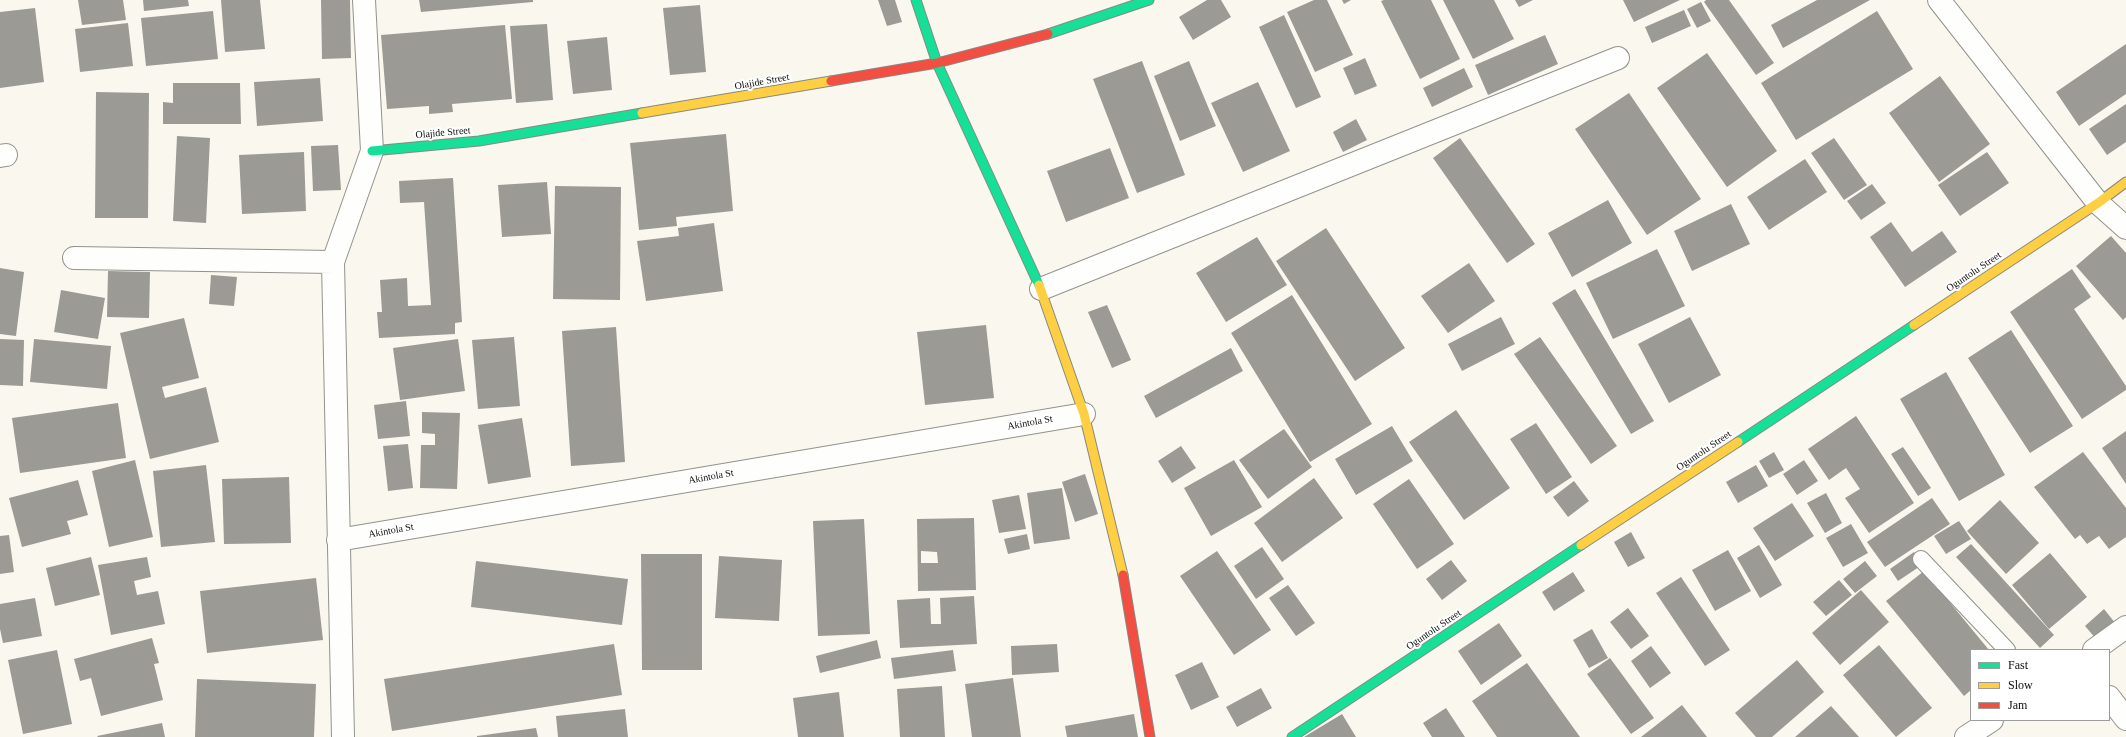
<!DOCTYPE html>
<style>
body{margin:0}
#map{position:relative;width:2126px;height:737px;overflow:hidden;background:#faf8ee;font-family:Georgia,serif}
canvas{display:block}
.legend{position:absolute;left:1970px;top:649px;width:140px;height:72px;box-sizing:border-box;background:#fff;border:1px solid #9d9d9d;margin:0;padding:5px 7px;list-style:none;font-size:12px;color:#0b0b0b}
.legend li{display:flex;align-items:center;gap:8px;height:20px}
.legend b{width:20px;border:1px solid #9d9d9d}
</style>
<div id="map">
<canvas width="2126" height="737"></canvas>
<ul class="legend">
<li><b style="height:5px;background:#16e098"></b>Fast</li>
<li><b style="height:5px;background:#ffcf43"></b>Slow</li>
<li><b style="height:5px;background:#f24e42"></b>Jam</li>
</ul>
</div>
<script>
const g = document.querySelector('canvas').getContext('2d');
g.lineJoin = 'round';
function paint(path, color) { g.fillStyle = color; g.fill(path, 'evenodd'); }
const poly = rows => new Path2D(rows.map(r => 'M' + r).join(''));
function strokePath(path, color, width, dash) { g.strokeStyle = color; g.lineWidth = width; g.lineCap = dash ? 'butt' : 'round'; g.setLineDash(dash || []); g.stroke(path); }
function write(font, color, halo, rows, align = 'center') {
  g.font = font + ' Georgia,serif'; g.lineWidth = 4; g.setLineDash([]); g.textBaseline = 'middle'; g.strokeStyle = halo; g.fillStyle = color; for (const [text, x, y, turn = 0] of rows) {
    g.save(); g.translate(x, y); g.rotate((+turn || 0) * Math.PI / 180); g.textAlign = isNaN(turn) ? turn : align; if (halo) g.strokeText(text, 0, 0); g.fillText(text, 0, 0); g.restore();
  }
}
paint(poly([
 [78,0,123,0,126,20,82,25],
 [143,0,188,0,189,6,144,11],
 [221,0,260,0,265,49,225,52],
 [321,0,350,0,351,58,322,59],
 [419,0,533,0,533,2,421,12],
 [878,0,895,0,902,22,887,26],
 [1207,0,1221,0,1231,17,1193,40,1179,17],
 [1314,0,1327,0,1353,55,1315,72,1287,12],
 [1342,0,1351,0,1344,4],
 [1384,0,1431,0,1460,59,1420,79,1381,1],
 [1443,0,1494,0,1514,39,1473,59],
 [1515,0,1533,0,1519,7],
 [1623,0,1680,0,1634,22],
 [1706,0,1729,0,1774,63,1756,75,1704,2],
 [1817,0,1870,0,1783,48,1771,25],
 [1701,2,1711,21,1697,28,1687,9],
 [700,5,706,72,670,75,663,8],
 [35,8,44,82,0,88,0,12],
 [1684,10,1691,26,1652,43,1645,27],
 [213,11,218,59,146,66,141,18],
 [1877,11,1913,69,1796,140,1761,83],
 [1284,15,1321,97,1296,108,1259,27],
 [128,23,133,66,80,72,75,29],
 [547,24,553,100,516,103,510,26],
 [505,25,512,99,452,104,453,112,429,114,429,106,387,109,381,35],
 [1545,35,1558,64,1488,95,1475,65],
 [607,37,612,90,573,94,567,41],
 [2126,44,2126,94,2079,126,2056,92],
 [1707,53,1777,151,1727,187,1657,88],
 [1365,58,1377,86,1355,95,1343,68],
 [1142,61,1185,175,1137,193,1093,79],
 [1189,61,1216,126,1180,141,1154,76],
 [1464,68,1473,87,1432,107,1423,88],
 [1940,76,1990,144,1939,182,1889,113],
 [320,78,323,121,257,126,254,82],
 [1258,82,1290,151,1243,172,1211,103],
 [173,83,240,83,241,124,163,124,163,102,173,103],
 [96,92,149,93,148,218,95,218],
 [1629,93,1701,199,1647,235,1575,129],
 [2126,104,2126,142,2107,155,2089,129],
 [1356,119,1367,140,1343,152,1333,132],
 [726,134,733,211,676,217,677,226,639,230,630,143],
 [177,136,210,138,206,223,173,221],
 [1460,138,1535,244,1507,263,1433,158],
 [1834,138,1867,185,1844,200,1811,153],
 [338,145,341,190,313,191,311,146],
 [1110,148,1129,198,1066,222,1047,171],
 [304,152,306,211,242,214,239,155],
 [1987,152,2009,183,1960,216,1938,185],
 [1805,159,1827,192,1769,230,1747,197],
 [453,178,462,322,455,323,455,334,379,338,377,312,382,312,380,280,407,278,408,306,431,305,424,202,400,203,399,181],
 [547,182,551,234,502,237,498,185],
 [1872,184,1886,203,1861,220,1847,201],
 [555,186,621,187,620,300,553,299],
 [1608,200,1632,243,1572,277,1548,233],
 [1731,204,1750,244,1692,271,1674,231],
 [1891,222,1912,252,1942,231,1957,252,1905,287,1870,237],
 [714,223,723,291,646,301,637,241,679,236,678,228],
 [1326,228,1405,348,1355,381,1276,261],
 [2111,236,2126,253,2126,317,2123,320,2076,266],
 [1257,237,1287,285,1226,322,1196,273],
 [1657,249,1685,306,1613,339,1586,283],
 [1469,263,1495,301,1448,333,1421,296],
 [0,268,24,272,16,336,0,334],
 [2072,269,2091,297,2074,309,2126,386,2126,390,2082,419,2010,312],
 [108,271,150,272,149,318,107,317],
 [211,275,237,277,234,306,209,304],
 [1575,289,1654,421,1631,434,1552,303],
 [61,290,105,298,98,339,54,332],
 [1292,295,1372,424,1310,462,1231,333],
 [1107,305,1131,360,1112,368,1088,312],
 [1501,317,1515,344,1462,371,1448,344],
 [1690,317,1721,375,1669,403,1638,344],
 [184,318,199,378,162,387,165,398,206,387,219,442,150,459,120,333],
 [986,325,994,398,925,405,917,332],
 [616,327,625,462,571,466,562,331],
 [2011,330,2073,426,2030,453,1968,358],
 [514,337,520,406,478,409,472,340],
 [1540,337,1617,446,1591,464,1514,354],
 [0,339,24,340,23,386,0,385],
 [34,339,111,346,107,389,30,382],
 [458,339,465,391,400,400,393,348],
 [1231,348,1243,371,1156,418,1144,396],
 [1946,372,2005,475,1959,501,1900,399],
 [406,401,410,436,378,439,374,405],
 [118,403,126,458,20,473,12,418],
 [1456,410,1510,488,1464,520,1409,442],
 [422,412,460,413,457,489,420,488,421,445,435,445,435,434,422,433],
 [1856,416,1914,503,1869,533,1845,498,1860,489,1846,468,1829,480,1808,449],
 [522,418,531,477,488,484,478,425],
 [1536,423,1572,477,1546,494,1510,439],
 [1392,426,1413,461,1356,495,1335,459],
 [1284,429,1312,467,1268,499,1239,460],
 [2126,431,2126,484,2102,448],
 [408,444,413,488,388,491,383,446],
 [1181,446,1196,468,1172,483,1158,461],
 [1903,447,1931,488,1918,496,1891,454],
 [1774,452,1784,470,1769,478,1759,461],
 [2083,452,2126,508,2126,537,2109,549,2099,536,2087,544,2080,535,2075,539,2034,487],
 [135,460,153,537,109,547,92,471],
 [1234,460,1262,507,1211,536,1184,488],
 [1804,460,1818,481,1797,495,1783,474],
 [206,465,215,542,161,547,153,471],
 [1756,465,1768,486,1738,503,1726,482],
 [1085,474,1098,514,1075,522,1062,482],
 [289,477,291,543,224,544,222,479],
 [1314,478,1343,518,1282,562,1254,523],
 [1409,479,1454,544,1417,569,1373,504],
 [78,480,88,515,67,521,71,534,22,547,9,498],
 [1574,481,1589,501,1568,517,1553,497],
 [1062,488,1070,539,1034,544,1027,493],
 [1826,493,1842,523,1825,533,1807,503],
 [1019,495,1026,529,999,533,992,500],
 [1932,498,1950,524,1885,567,1867,542],
 [2000,500,2039,543,2006,574,1967,531],
 [1792,503,1814,536,1775,561,1753,528],
 [974,518,976,590,918,591,917,519],
 [921,551,937,552,938,563,921,563],
 [864,519,870,634,818,636,813,521],
 [1959,521,1971,539,1946,554,1934,536],
 [1851,524,1868,553,1843,567,1826,538],
 [1631,532,1645,558,1628,567,1614,542],
 [1027,534,1030,549,1008,554,1004,539],
 [9,535,14,572,0,574,0,536],
 [1971,544,2054,635,2040,648,1956,557],
 [1759,545,1782,585,1760,598,1737,558],
 [1262,547,1284,579,1256,599,1234,566],
 [1728,550,1751,591,1715,611,1692,570],
 [1217,551,1271,630,1234,655,1180,576],
 [1914,552,1922,565,1898,581,1890,569],
 [2050,553,2087,597,2049,629,2012,585],
 [641,554,702,554,702,670,642,670],
 [719,556,782,560,779,621,715,618],
 [91,557,100,595,55,606,46,568],
 [147,557,151,577,134,581,137,595,158,591,165,624,111,635,98,565],
 [1451,560,1467,581,1442,600,1426,579],
 [476,561,628,579,622,625,471,607],
 [1865,561,1877,576,1855,593,1843,579],
 [1924,571,1989,650,1971,650,1971,690,1964,696,1886,601],
 [1573,572,1585,591,1554,611,1542,592],
 [1681,577,1730,650,1705,666,1656,593],
 [316,578,323,640,207,653,200,591],
 [1839,580,1852,595,1826,616,1813,602],
 [1288,585,1315,623,1296,636,1269,598],
 [1861,590,1889,622,1840,665,1812,633],
 [974,596,977,644,900,648,897,600,930,598,931,624,941,624,940,598],
 [35,598,42,636,3,643,0,629,0,604],
 [1628,608,1649,636,1631,649,1610,622],
 [2104,609,2116,624,2097,640,2085,626],
 [1499,623,1522,656,1481,685,1458,651],
 [1592,629,1608,658,1589,668,1573,640],
 [152,638,159,663,154,664,163,700,101,716,91,678,80,681,74,659],
 [877,640,881,658,820,673,816,656],
 [614,644,622,695,392,731,384,679],
 [1057,644,1059,672,1012,675,1011,646],
 [1879,645,1932,708,1896,737,1843,675],
 [1651,646,1671,673,1650,688,1631,661],
 [57,650,72,724,23,734,8,660],
 [953,650,956,671,894,679,891,658],
 [1610,658,1654,718,1631,734,1587,674],
 [1797,660,1824,692,1772,737,1756,737,1735,713],
 [1202,662,1219,697,1191,710,1175,675],
 [1527,663,1580,737,1497,737,1472,701],
 [1013,678,1021,737,972,737,965,684],
 [197,679,316,684,314,737,195,737],
 [942,686,945,737,900,737,897,689],
 [1261,688,1272,708,1237,727,1226,707],
 [839,692,844,737,798,737,793,698],
 [1682,705,1707,737,1641,737],
 [1831,706,1859,737,1795,737],
 [1446,708,1465,737,1432,737,1423,723],
 [625,709,628,737,558,737,556,716],
 [1134,714,1138,737,1067,737,1065,726],
 [1342,714,1356,737,1304,737],
 [162,723,165,737,98,737,97,736],
 [536,728,538,737,477,737,477,736]
]), '#9c9a94');
const lane = poly([
 [1921,559,2007,650]
]);
const street = poly([
 [1939,0,2098,203,2126,228],
 [0,156,6,155],
 [74,258,333,262],
 [1041,289,1618,58],
 [338,540,1084,414],
 [2094,650,2126,627],
 [2109,697,2126,719],
 [343,737,333,262,372,151,364,0],
 [1966,737,1992,720]
]);
const fast = poly([
 [916,0,937,63,1039,285],
 [1048,34,1149,0],
 [372,151,479,141,642,113],
 [1738,442,1914,325],
 [1292,737,1581,545]
]);
const slow = poly([
 [642,113,831,81],
 [1039,285,1084,414,1123,575],
 [1914,325,2098,203,2126,182],
 [1581,545,1738,442]
]);
const jam = poly([
 [831,81,937,63,1048,34],
 [1123,575,1150,737]
]);
strokePath(lane, '#93928d', 18);
strokePath(street, '#93928d', 24);
strokePath(fast, '#898884', 11);
strokePath(slow, '#898884', 11);
strokePath(jam, '#898884', 11);
strokePath(lane, '#fefefc', 16);
strokePath(street, '#fefefc', 22);
strokePath(fast, '#16e098', 9);
strokePath(slow, '#ffcf43', 9);
strokePath(jam, '#f24e42', 9);
write('10px', '#0b0b0b', '#fff', [
 ["Olajide Street",762,82,-10],
 ["Olajide Street",443,133,-5],
 ["Oguntolu Street",1974,272,-34],
 ["Akintola St",1030,423,-10],
 ["Oguntolu Street",1704,451,-34],
 ["Akintola St",711,477,-10],
 ["Akintola St",391,531,-10],
 ["Oguntolu Street",1434,630,-34]
]);
</script>
